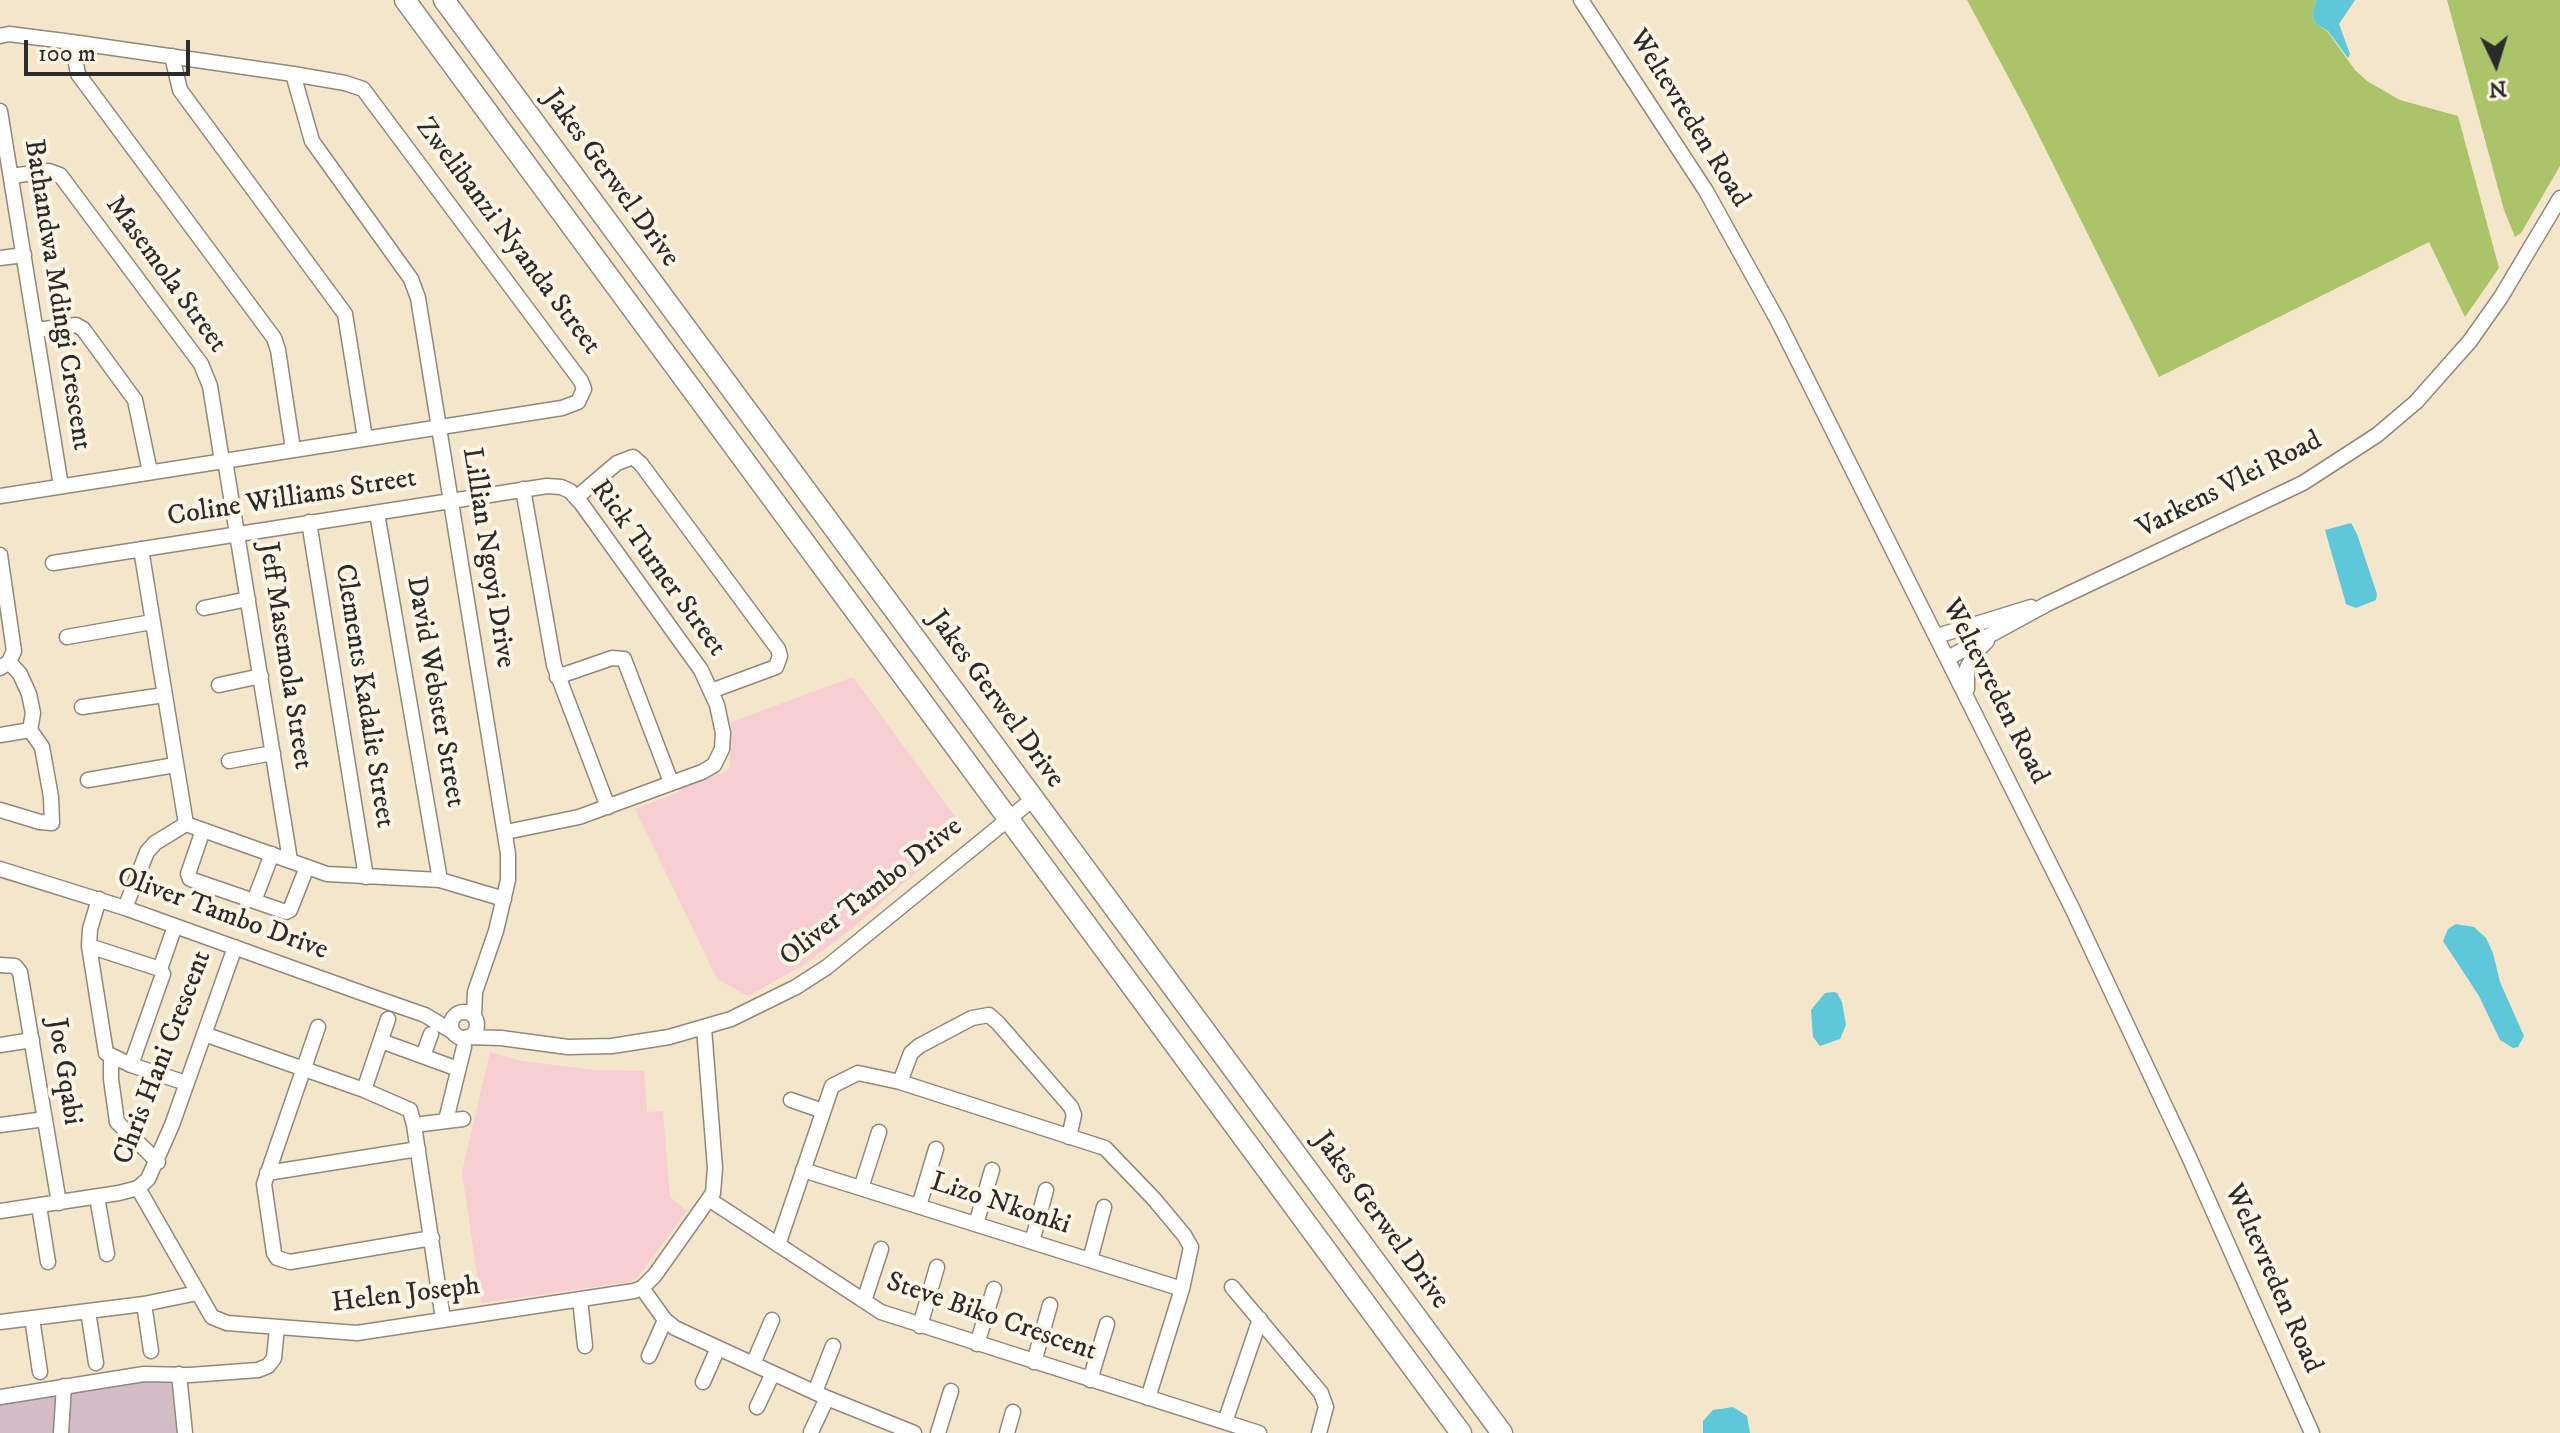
<!DOCTYPE html>
<style>
body{margin:0}
#map{position:relative;width:2560px;height:1433px;overflow:hidden;background:#f4e6cb;font-family:"IM FELL DW Pica",serif}
canvas{display:block}
.north{position:absolute;left:2456px;top:24px;width:80px;height:80px;-webkit-text-stroke:6px #fcf5e5;paint-order:stroke;rotate:176deg;font-size:22px;font-weight:700;line-height:32px;text-align:center;color:#2b2b2b}
.north::after{content:'';display:block;margin:auto;width:28px;height:36px;background:#2b2b2b;clip-path:polygon(50% 0,100% 100%,50% 72%,0 100%)}
.scale{position:absolute;left:24px;top:40px;width:166px;height:36px;box-sizing:border-box;border:4px solid #2b2b2b;border-top:0;padding-left:10px;font-size:24px;line-height:28px;white-space:nowrap;color:#2b2b2b;-webkit-text-stroke:6px #fcf5e5;paint-order:stroke}
</style>
<div id="map">
<canvas width="2560" height="1433"></canvas>
<div class="north">N</div>
<div class="scale">100 m</div>
</div>
<script>
const g = document.querySelector('canvas').getContext('2d');
g.lineJoin = 'round';
function paint(path, color) { g.fillStyle = color; g.fill(path, 'evenodd'); }
const poly = rows => new Path2D(rows.map(r => 'M' + r).join(''));
function strokePath(path, color, width, dash) { g.strokeStyle = color; g.lineWidth = width; g.lineCap = dash ? 'butt' : 'round'; g.setLineDash(dash || []); g.stroke(path); }
function write(font, color, halo, rows, align = 'center') {
  g.font = font + ' "IM FELL DW Pica",serif'; g.lineWidth = 8; g.setLineDash([]); g.textBaseline = 'middle'; g.strokeStyle = halo; g.fillStyle = color; for (const [text, x, y, turn = 0] of rows) {
    g.save(); g.translate(x, y); g.rotate((+turn || 0) * Math.PI / 180); g.textAlign = isNaN(turn) ? turn : align; if (halo) g.strokeText(text, 0, 0); g.fillText(text, 0, 0); g.restore();
  }
}
paint(poly([
 [853,677,965,830,855,926,804,965,748,996,717,979,635,809,679,792,678,788,717,771,721,775,730,768,731,722],
 [490,1052,522,1061,594,1070,644,1071,647,1112,663,1111,670,1197,687,1211,638,1277,630,1282,481,1303,462,1172]
]), '#f7cfd2');
paint(poly([
 [181,1365,189,1433,0,1433,0,1394]
]), '#d2bdc6');
paint(poly([
 [1967,0,2316,0,2312,14,2316,24,2327,31,2355,70,2367,81,2400,100,2458,116,2499,268,2465,317,2429,242,2159,377,2026,110],
 [2447,0,2560,0,2560,166,2521,233,2515,237,2504,210]
]), '#abc469');
paint(poly([
 [2316,0,2355,0,2339,24,2350,54,2348,58,2328,31,2316,24,2312,14],
 [2351,523,2357,534,2377,594,2376,600,2356,608,2346,604,2325,530],
 [2456,924,2474,927,2486,938,2493,953,2500,982,2524,1036,2518,1047,2513,1048,2500,1040,2479,996,2443,941,2448,929],
 [1834,992,1837,993,1842,1002,1846,1025,1840,1039,1820,1046,1813,1037,1811,1010,1825,993],
 [1733,1407,1747,1416,1750,1433,1703,1433,1703,1421,1713,1410]
]), '#5ec7da');
const minor = poly([
 [1581,0,1706,191,1778,321,2073,910,2189,1157,2312,1433],
 [0,36,9,34,72,42,293,74,345,83,363,89,581,381,584,389,578,402,562,408,0,496],
 [72,42,78,74,274,338,278,350,293,449],
 [172,56,180,90,345,314,365,438],
 [293,74,312,141,411,279,418,298,508,854,508,880,496,931,475,992,474,1016],
 [0,111,61,486],
 [11,176,49,171,60,175,201,364,210,386,222,461],
 [0,258,24,255],
 [36,330,76,325,83,329,135,400,150,472],
 [225,460,290,860],
 [523,489,554,665,608,807],
 [576,498,617,463,633,457,641,464,778,649,780,656,776,667,711,691],
 [377,513,440,880],
 [309,522,366,877],
 [141,549,186,824],
 [0,555,14,651,9,662,0,668],
 [53,563,547,486,561,487,570,491,581,503,701,670,717,705,723,733,722,749,714,765,702,772,579,817,506,832],
 [204,608,248,599],
 [1937,636,2031,607],
 [67,637,152,622],
 [1948,658,2047,604,2303,483,2377,435,2416,402,2470,341,2501,297,2560,198],
 [9,662,20,674,29,694,33,713,30,730],
 [557,677,612,658,624,659,671,782],
 [219,685,261,676],
 [1967,689,1967,668,1976,652,1987,641],
 [82,707,164,695],
 [0,735,30,730],
 [229,761,273,753],
 [88,780,175,765],
 [0,810,40,822,52,823,51,797,42,747,30,730],
 [186,824,327,874,440,880,504,899],
 [203,830,188,874,190,879,286,912,290,910,307,867],
 [0,869,125,908,376,998,425,1015,453,1032],
 [99,899,90,929,89,946,106,1053,131,1065,186,1083],
 [254,901,272,854],
 [125,908,147,852,155,843,186,824],
 [89,946,160,969,163,974,131,1065],
 [0,965,15,966,20,972,59,1203],
 [160,969,175,926],
 '451 1025a13 13 0 1 1 26 0a13 13 0 1 1-26 0Z',
 [318,1027,264,1184,274,1253,277,1258,290,1262,432,1238],
 [204,1034,364,1090,410,1110,414,1125,443,1319],
 [467,1037,501,1038,568,1047,612,1046,669,1037,731,1019,796,987,827,967,1033,799],
 [381,1041,458,1069],
 [0,1045,32,1040],
 [423,1056,431,1034],
 [111,1058,111,1079,117,1122,158,1162],
 [900,1082,911,1053,919,1046,972,1018,989,1015,998,1023,1071,1107,1074,1115,1069,1137],
 [364,1090,388,1019],
 [791,1100,823,1111],
 [446,1120,464,1047],
 [0,1125,45,1119],
 [414,1125,463,1119],
 [803,1170,1182,1289],
 [267,1173,418,1149],
 [138,1188,208,1310,212,1317,227,1323,357,1333,634,1291,642,1288,655,1275,713,1193,715,1168,704,1028],
 [861,1188,879,1132],
 [97,1197,107,1254],
 [710,1200,881,1312,1259,1433],
 [39,1206,48,1262],
 [919,1206,936,1149],
 [0,1211,119,1193,138,1188,148,1179,172,1125,235,947],
 [976,1224,992,1170],
 [1032,1242,1046,1190],
 [778,1245,832,1086,858,1073,900,1082,1105,1148,1154,1199,1184,1235,1191,1247,1182,1289,1148,1398],
 [1090,1260,1104,1207],
 [1232,1287,1321,1393,1326,1407,1319,1433],
 [642,1288,665,1320,675,1328,827,1398,914,1433],
 [580,1299,585,1346],
 [864,1301,881,1249],
 [144,1304,151,1351],
 [88,1311,96,1363],
 [32,1318,40,1372],
 [0,1322,144,1304,197,1293],
 [920,1326,937,1267],
 [977,1344,994,1289],
 [649,1356,665,1320],
 [1034,1362,1050,1305],
 [753,1364,772,1320],
 [179,1374,185,1433],
 [1090,1380,1107,1324],
 [703,1382,718,1348],
 [815,1392,833,1346],
 [0,1397,144,1374,190,1375,258,1370,268,1366,274,1358,277,1328],
 [757,1407,773,1373],
 [1225,1422,1260,1319],
 [811,1432,827,1398],
 [61,1433,64,1386],
 [938,1433,951,1391],
 [1007,1433,1013,1412]
]);
const highway = poly([
 [405,0,1461,1433],
 [444,0,1502,1433]
]);
strokePath(minor, '#90887b', 17);
strokePath(highway, '#90887b', 23);
strokePath(minor, '#fff', 14);
strokePath(highway, '#fff', 20);
write('28px', '#2b2b2b', '#fcf5e5', [
 ["Weltevreden Road",1688,119,58],
 ["Jakes Gerwel Drive",610,179,54],
 ["Zwelibanzi Nyanda Street",507,237,53],
 ["Masemola Street",165,275,54],
 ["Bathandwa Mdingi Crescent",56,295,81],
 ["Varkens Vlei Road",2230,486,-27],
 ["Coline Williams Street",292,499,-9],
 ["Lillian Ngoyi Drive",487,558,81],
 ["Rick Turner Street",657,569,54],
 ["Jeff Masemola Street",284,656,81],
 ["David Webster Street",434,692,80],
 ["Weltevreden Road",1994,692,63],
 ["Clements Kadalie Street",363,696,81],
 ["Jakes Gerwel Drive",995,700,54],
 ["Oliver Tambo Drive",872,893,-38],
 ["Oliver Tambo Drive",222,915,20],
 ["Chris Hani Crescent",164,1058,-69],
 ["Joe Gqabi",63,1072,81],
 ["Lizo Nkonki",1000,1205,18],
 ["Jakes Gerwel Drive",1380,1221,54],
 ["Weltevreden Road",2272,1279,66],
 ["Helen Joseph",406,1296,-7],
 ["Steve Biko Crescent",991,1318,19]
]);
</script>
